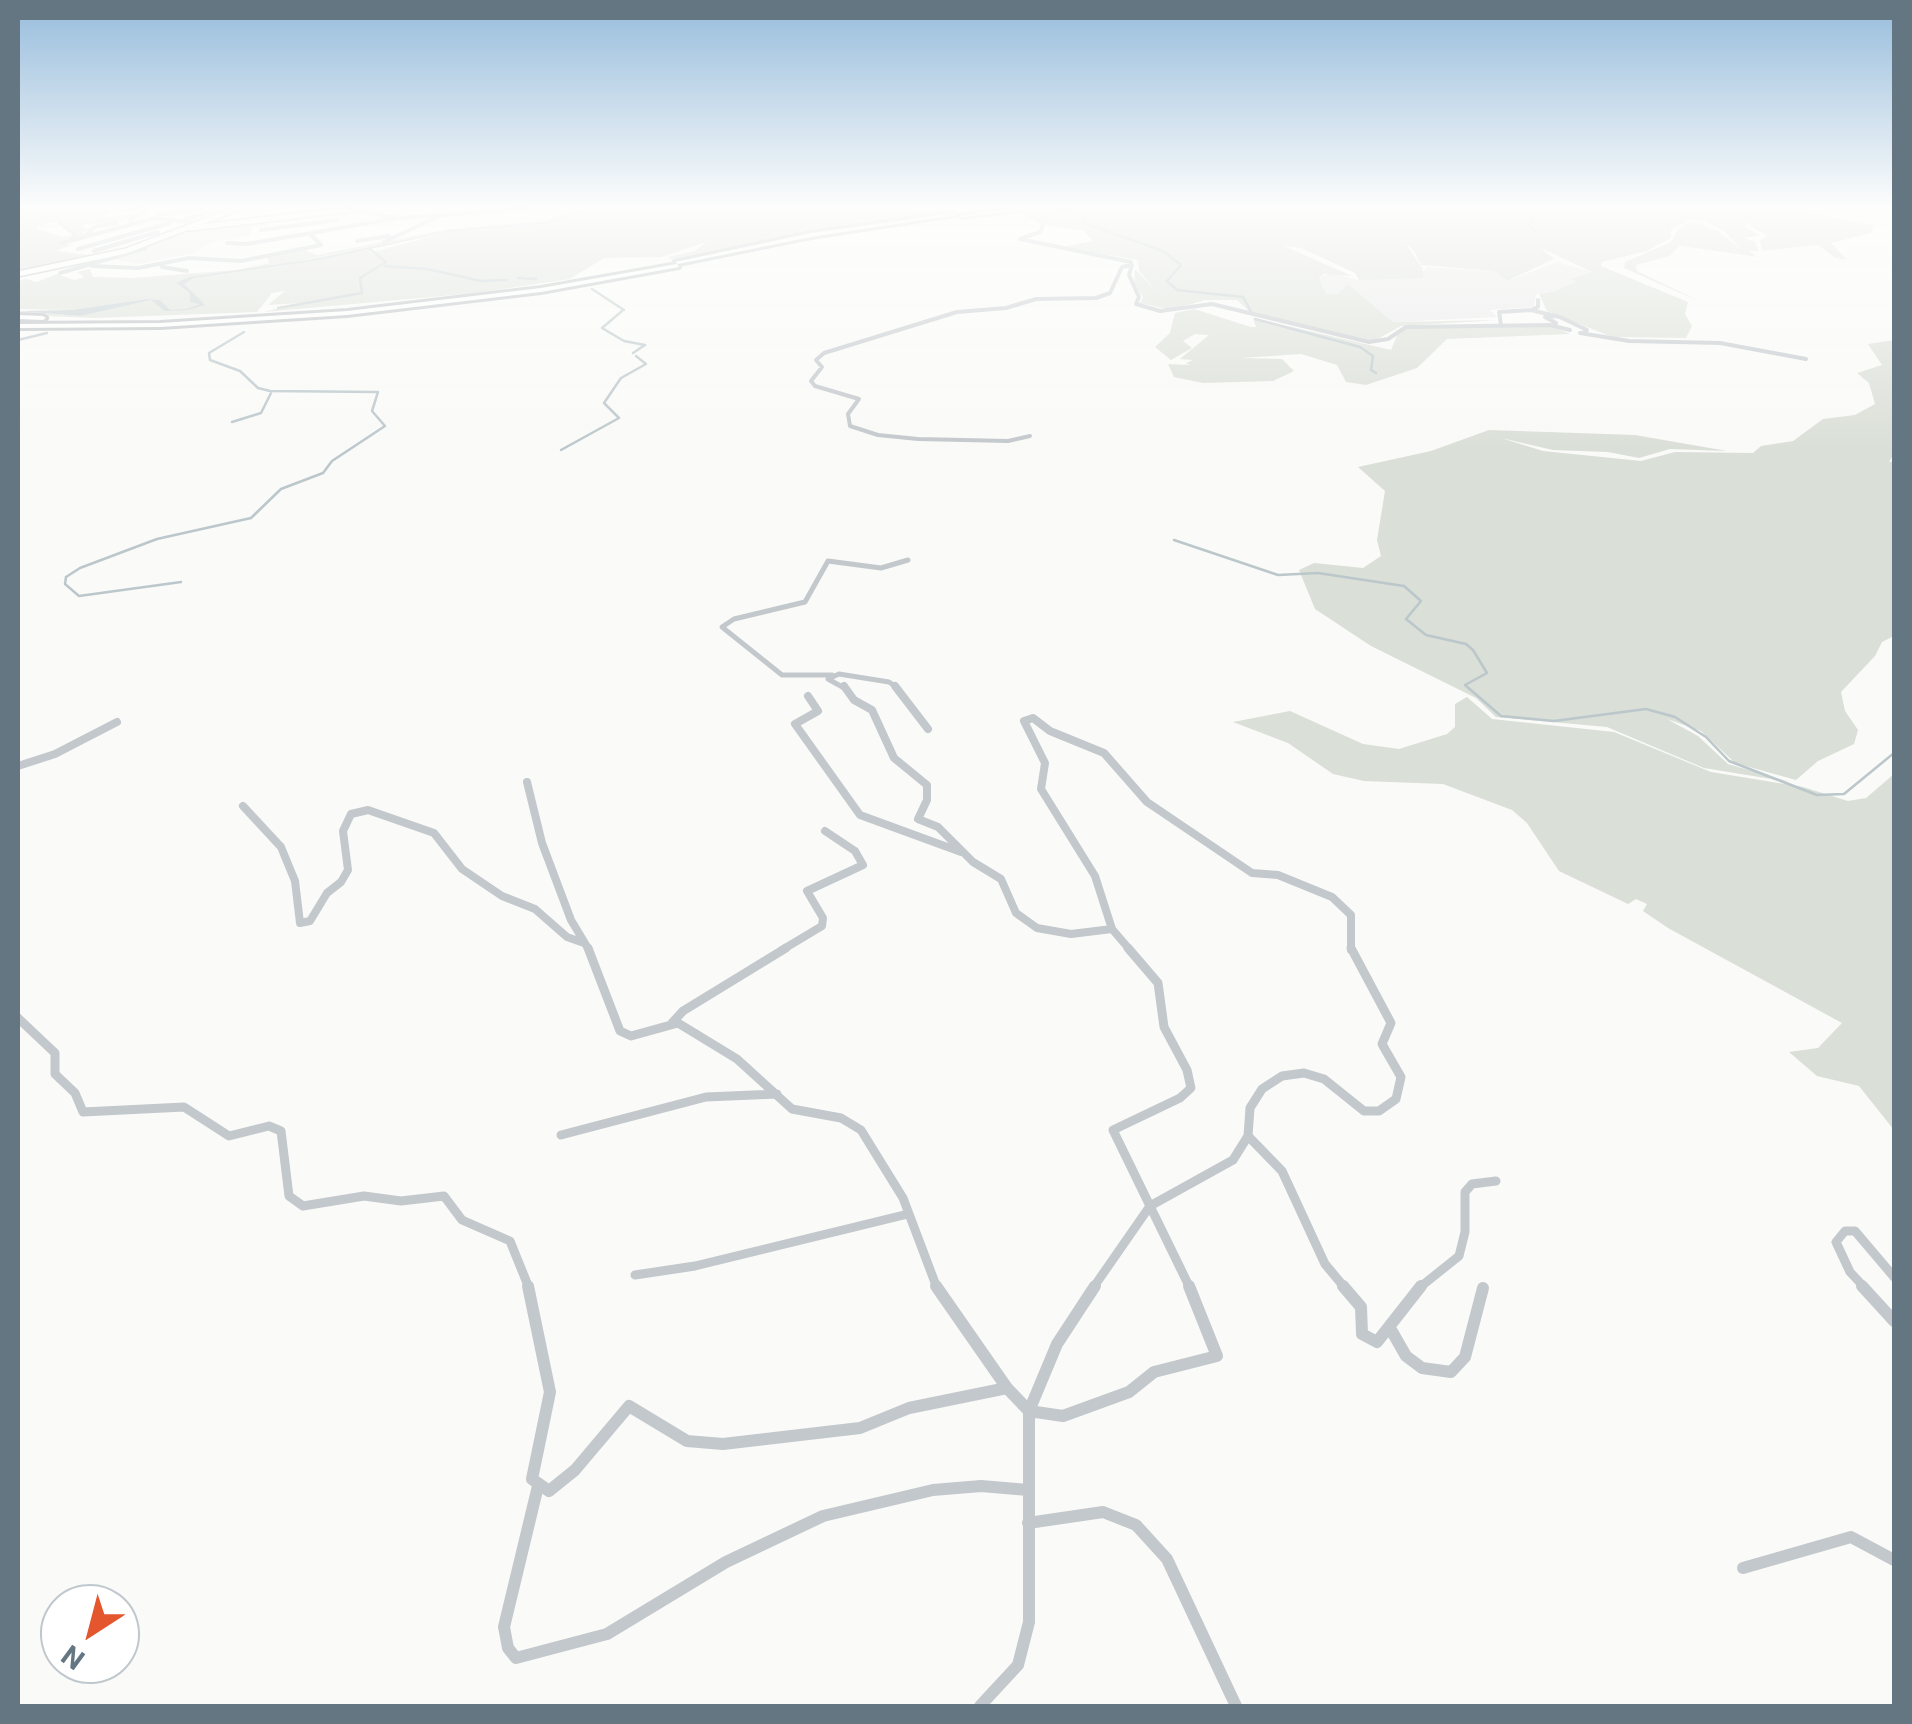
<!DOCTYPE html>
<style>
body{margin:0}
#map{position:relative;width:1912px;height:1724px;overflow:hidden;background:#fafaf8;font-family:Roboto,sans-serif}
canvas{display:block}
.frame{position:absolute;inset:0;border:20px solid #657683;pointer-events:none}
.north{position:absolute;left:40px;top:1584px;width:100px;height:100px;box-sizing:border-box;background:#fff;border:2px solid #c1c8cd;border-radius:50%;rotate:216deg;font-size:28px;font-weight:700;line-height:40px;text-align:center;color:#657683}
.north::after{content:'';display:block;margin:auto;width:35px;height:45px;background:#e4572e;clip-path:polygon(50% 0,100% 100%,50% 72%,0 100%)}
</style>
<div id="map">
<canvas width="1912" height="1724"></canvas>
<div class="frame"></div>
<div class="north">N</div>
</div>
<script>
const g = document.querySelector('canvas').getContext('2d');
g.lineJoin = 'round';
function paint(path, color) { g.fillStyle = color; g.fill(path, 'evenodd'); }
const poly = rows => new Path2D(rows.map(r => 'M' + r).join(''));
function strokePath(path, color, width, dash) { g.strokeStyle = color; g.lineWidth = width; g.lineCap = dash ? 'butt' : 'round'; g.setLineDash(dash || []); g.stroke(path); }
paint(poly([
 [265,220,266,226,252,228,251,235,210,243,194,253,139,264,111,259,192,229],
 [1557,262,1592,272,1571,278,1577,282,1555,291,1536,294,1534,307,1490,310,1497,317,1393,322,1348,284,1338,294,1326,294,1319,278,1331,273,1359,280,1421,273,1427,267,1494,271,1507,281]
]), '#e8e9e9');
paint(poly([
 [18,209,126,209,140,210,108,211,109,214,80,219,140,214,114,223,84,224,83,228,93,229,82,233,92,232,73,239,78,234,62,222,44,223,44,228,61,226,45,229,39,226,37,229,63,237,74,235,60,243,72,245,56,251,89,255,18,271],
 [575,209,579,209,551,221,450,230,267,268,372,249,369,253,448,232,547,224,590,209,808,209,816,214,815,209,951,212,835,228,674,261,668,257,695,251,706,242,662,257,604,258,570,279,476,293,264,312,300,303,268,305,285,291,272,293,257,312,95,318,18,315,18,311,81,316,151,300,170,311,160,300,148,299,71,310,18,309,18,281,26,279,37,282,57,274,74,280,84,277,77,272,90,269,93,277,133,278,236,270,270,263,266,255,303,249,317,255,449,229,543,221],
 [1021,209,1777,209,1792,215,1783,210,1788,209,1874,225,1871,233,1831,243,1847,260,1835,258,1818,245,1762,251,1760,240,1767,236,1750,226,1754,221,1744,226,1760,235,1745,238,1755,242,1759,251,1749,251,1758,257,1680,246,1669,256,1636,265,1637,271,1701,302,1624,268,1625,262,1671,242,1678,229,1692,221,1718,231,1741,249,1725,232,1705,221,1689,220,1671,230,1671,238,1647,251,1602,262,1601,266,1688,302,1685,314,1692,326,1686,338,1612,337,1547,311,1539,294,1555,291,1576,282,1569,279,1592,272,1541,248,1554,259,1507,281,1494,271,1421,265,1414,251,1406,244,1422,268,1424,278,1359,280,1355,273,1301,248,1284,246,1352,276,1324,274,1319,278,1326,294,1338,294,1348,284,1393,322,1498,320,1401,326,1374,341,1254,316,1237,300,1205,300,1172,310,1140,303,1143,297,1134,285,1135,269,1156,291,1139,271,1138,260,1062,247,1093,241,1084,231,1048,226],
 [1194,309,1251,327,1256,327,1253,318,1391,350,1398,333,1406,328,1552,326,1570,334,1447,339,1417,368,1366,385,1346,382,1337,365,1301,354,1241,358,1282,359,1294,371,1273,381,1203,383,1174,377,1168,364,1190,365,1186,363,1193,360,1180,359,1209,335,1195,334,1183,341,1192,348,1171,360,1155,347,1170,333,1175,313],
 [1894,340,1894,454,1889,462,1894,461,1894,636,1882,642,1875,656,1841,692,1845,711,1858,730,1854,744,1818,761,1796,780,1735,763,1701,731,1667,719,1698,736,1728,764,1790,782,1704,768,1607,727,1496,717,1476,698,1371,646,1315,609,1299,570,1314,563,1363,568,1381,556,1377,540,1385,491,1358,467,1431,451,1489,430,1635,435,1727,451,1670,449,1639,458,1608,452,1553,450,1501,438,1543,451,1641,461,1675,452,1753,453,1761,446,1793,441,1823,419,1855,415,1875,404,1869,383,1857,373,1882,365,1868,344],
 [1467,697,1492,719,1614,732,1711,772,1803,787,1848,801,1866,798,1894,774,1894,1130,1859,1086,1817,1076,1789,1052,1818,1048,1842,1023,1668,928,1643,911,1647,904,1636,899,1628,904,1559,871,1527,823,1512,810,1443,784,1364,781,1333,774,1288,743,1233,722,1290,711,1363,744,1399,749,1447,734,1455,727,1455,704]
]), '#dadfd7');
paint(poly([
 [579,209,590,209,547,224,448,232,320,260,194,278,184,284,205,305,188,310,165,311,151,300,81,316,18,311,71,310,147,299,160,300,170,310,187,309,200,304,190,302,190,293,176,283,189,277,308,260,450,230,551,221]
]), '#bbc7cb');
strokePath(poly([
 [1053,209,1079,211,1086,215,1084,223,1163,251,1181,265,1167,281,1177,290,1243,297,1253,315],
 [1535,231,1529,225,1534,219,1527,214,1536,209],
 [385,266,427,269,481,281,507,280],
 [518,278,536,279],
 [592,289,624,310],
 [278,308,362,293,360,278,386,262,369,248],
 [622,311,602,328,624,341,645,345,633,353],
 [1255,319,1360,347,1373,356,1371,370,1376,373],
 [18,340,47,333],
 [232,422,261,413,271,393],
 [561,450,619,418,604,403,621,378,646,364,636,356],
 [1174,540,1278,575,1318,573,1404,586,1421,601,1406,619,1426,635,1466,644,1473,650,1487,673,1465,685,1501,716,1554,721,1646,709,1675,717,1706,737,1729,761,1817,795,1844,794,1894,753],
 [181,582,79,596,65,584,66,577,80,568,157,539,251,518,281,489,323,473,332,461,385,426,372,411,378,392,270,391,258,388,240,371,210,360,209,353,244,332]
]), '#bbc7cb', 2.5);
const secondary = poly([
 [191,228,348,210]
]);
const primary = poly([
 [18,274,126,251,236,209]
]);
const highway = poly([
 [1007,209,1009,211,962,217,960,216,1007,209],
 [953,213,955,215,811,237,678,264,675,262,811,233,953,213],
 [677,264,679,267,541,292,347,315,160,327,18,328,18,324,160,323,347,311,541,288,677,264],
 [18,315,43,316,46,318,43,320,18,319,18,315]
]);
strokePath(secondary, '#b3babf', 8);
strokePath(primary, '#b5babe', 8);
strokePath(highway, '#b4b9bd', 6);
strokePath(poly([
 [1018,209,1044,223,1040,232,1020,239,1131,262],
 [351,210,394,217],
 [157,215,202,209],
 [401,218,526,209],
 [130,220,146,210,133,209],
 [184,220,216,209],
 [60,223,76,235,69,241],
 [261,230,337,220],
 [87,235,94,227,116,223],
 [69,241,62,243,155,218,196,223],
 [357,241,389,236],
 [384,242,437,217],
 [227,243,247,244,398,218],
 [78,249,170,223],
 [94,251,158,232],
 [1132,265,1129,275,1139,297,1136,304,1160,311,1212,304,1369,342,1388,339,1406,327,1550,325,1570,330],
 [92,266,138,268,189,258,241,261,321,245,310,234],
 [162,267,187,271],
 [60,273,146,248],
 [1531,310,1560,317,1587,330,1583,333],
 [1556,323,1545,317,1557,316],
 [1501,325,1499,312,1531,310,1538,307,1538,300],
 [1580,333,1629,341,1720,343,1806,359],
 [1030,436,1008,441,918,439,878,435,850,426,848,414,859,399,815,386,811,381,822,367,816,360,824,353,957,312,1006,308,1036,299,1096,298,1110,293,1122,267,1132,265]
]), '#c3c8cc', 4);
strokePath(poly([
 [832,675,782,675,722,627,734,619,805,602,828,561,881,568,908,560],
 [846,689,828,679,839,674,889,682,899,689]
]), '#c3c8cc', 5);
strokePath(poly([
 [844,686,854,700,872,710,894,758,927,785,927,800,918,819,938,827,973,862,1001,879,1016,913,1037,928,1071,934,1112,929],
 [895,686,928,729],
 [808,696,818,711,795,724,860,815,961,852],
 [18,766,55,754,117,722],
 [527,782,542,843,571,920,589,950],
 [243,806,281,847,295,881,300,923,310,921,327,893,341,882,348,870,343,831,351,814,368,810,434,833,462,869,502,896,535,909,567,937,584,943],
 [782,950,822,926,823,918,807,891,863,865,855,851,825,831],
 [1130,950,1112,929,1095,876,1041,789,1045,763,1024,721,1033,718,1050,731,1104,753,1147,802,1252,873,1278,875,1332,897,1351,915,1351,950]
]), '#c3c8cc', 8);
strokePath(poly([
 [588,948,620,1031,631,1036,678,1023,737,1059,792,1109,841,1118,861,1130,903,1198,937,1288],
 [1128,948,1158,983,1164,1027,1187,1070,1191,1088,1180,1098,1113,1130,1150,1206],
 [18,1018,55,1053,55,1074,75,1093,83,1112,184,1107,229,1136,269,1126,281,1131,289,1196,303,1206,364,1196,401,1201,444,1196,462,1220,510,1241,529,1288],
 [672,1023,683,1011,786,948],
 [561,1135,706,1097,777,1094],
 [1248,1136,1282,1171,1325,1264,1345,1288],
 [1150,1206,1190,1288],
 [1150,1206,1233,1160,1248,1136,1250,1108,1262,1089,1282,1076,1304,1073,1324,1079,1364,1111,1379,1111,1396,1099,1401,1077,1382,1044,1391,1023,1351,948],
 [635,1275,695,1266,908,1214],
 [1093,1288,1150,1206],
 [1419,1288,1459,1256,1465,1232,1465,1192,1472,1184,1496,1181],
 [1865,1288,1850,1272,1836,1242,1845,1231,1855,1231,1894,1277]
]), '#c3c8cc', 9);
strokePath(poly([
 [528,1286,550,1392,532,1479,549,1491,575,1470,629,1406,687,1441,723,1444,860,1428,909,1408,1007,1388],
 [936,1286,1007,1388,1029,1411],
 [1343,1286,1361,1307,1362,1334,1377,1342,1421,1286],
 [1862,1286,1894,1321],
 [1390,1328,1406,1356,1422,1368,1451,1372,1465,1357,1483,1288],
 [1029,1411,1063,1416,1129,1392,1154,1372,1217,1356,1189,1286],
 [1029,1411,1057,1344,1095,1286],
 [538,1486,504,1627,508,1648,516,1658,607,1634,726,1562,823,1516,933,1490,981,1486,1028,1490],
 [1028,1523,1103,1512,1136,1525,1167,1559,1236,1706],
 [1743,1568,1851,1537,1894,1560],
 [980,1706,1018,1665,1029,1622,1029,1411]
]), '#c3c8cc', 12);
strokePath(secondary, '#fff', 5);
strokePath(primary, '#fff', 5);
paint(highway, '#fff');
const highwayBridge = poly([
 [1007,210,1021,209]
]);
strokePath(highwayBridge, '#b4b9bd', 8, []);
strokePath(highwayBridge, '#fff', 5);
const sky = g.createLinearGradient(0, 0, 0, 450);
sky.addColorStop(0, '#96bcdc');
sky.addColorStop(0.46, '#fdfdfc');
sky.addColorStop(1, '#fdfdfc00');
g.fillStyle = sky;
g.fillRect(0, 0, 1912, 450);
</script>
